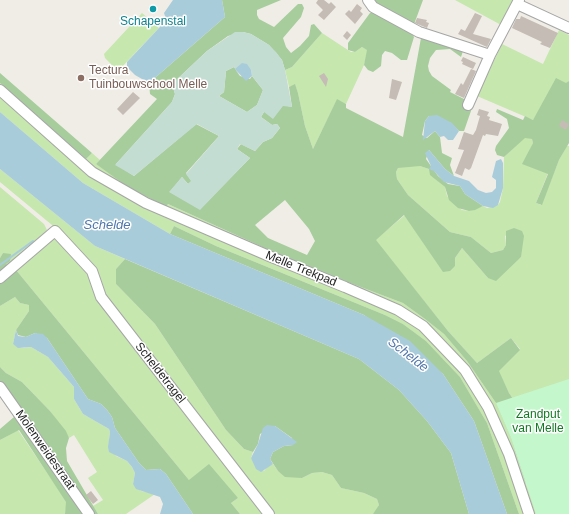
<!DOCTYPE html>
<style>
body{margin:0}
canvas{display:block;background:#efede6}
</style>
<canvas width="569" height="514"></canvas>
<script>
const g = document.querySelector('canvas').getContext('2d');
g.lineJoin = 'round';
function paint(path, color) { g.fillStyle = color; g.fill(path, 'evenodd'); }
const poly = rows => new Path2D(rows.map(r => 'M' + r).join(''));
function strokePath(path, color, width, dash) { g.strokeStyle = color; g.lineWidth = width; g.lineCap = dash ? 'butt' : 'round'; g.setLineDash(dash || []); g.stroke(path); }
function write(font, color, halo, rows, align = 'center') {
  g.font = font + ' Helvetica,sans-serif'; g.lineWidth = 3; g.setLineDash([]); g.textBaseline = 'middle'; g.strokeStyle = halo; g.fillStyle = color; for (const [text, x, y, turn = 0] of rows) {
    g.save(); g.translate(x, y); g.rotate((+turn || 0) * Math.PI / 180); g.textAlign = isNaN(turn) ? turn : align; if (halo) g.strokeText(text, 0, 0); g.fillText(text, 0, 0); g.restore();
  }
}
paint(poly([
 [455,0,513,0,503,26],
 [142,13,159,28,118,71,105,58,104,54],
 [559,30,569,35,569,81,538,113,533,120,477,96,502,44,543,64],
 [322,33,351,52,355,52,362,47,368,50,364,65,346,104,337,100,313,149,305,126,298,93,295,85,289,87,285,70,292,67],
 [0,83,86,159,92,153,100,160,96,164,166,207,168,204,300,264,403,303,425,319,444,334,467,361,496,403,511,438,526,484,536,504,539,514,519,514,487,423,460,377,426,341,403,324,385,315,216,246,174,226,170,234,83,183,0,112],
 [525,137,532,139,533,143,530,150,548,173,536,203,541,205,559,160,567,146,569,146,569,499,518,406,509,393,498,371,520,349,511,338,477,363,448,331,375,240,405,215,441,268,455,258,462,248,488,278,521,257,505,235,506,245,503,250,491,253,471,237,450,232,408,195,397,179,396,172,398,168,407,166,420,166,429,169,439,182,445,187,447,196,462,210,469,211,483,206,487,208,498,205,500,202,503,188,504,157],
 [0,169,95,246,125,259,116,269,116,284,155,324,226,430,244,449,253,452,251,458,264,471,268,466,273,464,278,471,302,478,312,473,322,472,332,475,341,488,364,493,377,499,379,505,376,511,373,514,271,514,102,295,76,251,52,225,0,182],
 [0,187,44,224,47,230,10,267,6,264,3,253,0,258],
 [57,237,90,271,98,295,266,514,240,514,231,503,238,498,189,480,16,270,50,239],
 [15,297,20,303,29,305,29,311,16,330,13,344,22,348,31,347,48,357,74,387,74,399,83,414,109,429,110,432,109,439,116,456,127,461,132,467,135,473,133,484,141,491,155,494,126,514,98,514,93,506,103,500,88,478,97,472,74,435,69,438,50,411,22,382,6,373,0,367,0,306],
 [18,430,67,502,65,514,0,514,0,440]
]), '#c6e7ae');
paint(poly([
 [222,0,281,0,257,10,257,15,259,19,274,27,298,4,302,4,304,8,301,17,283,38,286,47,291,53,300,46,309,36,311,25,314,24,322,33,292,67,285,70,282,60,269,45,251,34,243,32,228,36,207,51,172,84,175,94,172,102,116,164,134,176,196,124,219,136,186,173,192,181,188,184,182,177,170,192,200,209,250,158,237,149,241,144,255,151,263,142,272,138,280,128,277,124,272,125,261,117,264,112,283,105,292,107,289,87,295,84,298,93,305,126,313,149,337,99,346,104,346,108,403,137,421,38,463,51,461,57,450,49,436,50,430,58,428,66,429,71,432,76,451,90,450,92,466,100,472,108,464,131,459,131,451,123,429,116,425,121,422,135,427,138,435,131,440,137,442,153,452,158,450,165,454,176,445,169,429,150,426,159,438,176,448,184,460,186,465,194,483,206,475,210,469,211,458,208,449,200,445,187,430,175,429,169,420,166,398,168,396,172,397,179,408,195,450,232,471,237,491,253,503,250,506,245,506,231,514,228,522,231,524,236,521,257,496,281,488,278,462,248,455,258,455,266,450,271,443,272,404,215,376,240,448,331,477,363,511,338,520,350,499,371,509,393,518,406,526,484,511,438,496,403,467,361,444,334,425,319,403,303,300,264,168,204,166,207,125,185,96,164,157,99,150,94,149,83,225,17],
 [285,200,309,229,315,241,307,255,268,238,255,225],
 [371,0,423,0,413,27],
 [373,12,411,32,414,37,407,60,401,60,392,53,385,51,382,55,381,66,373,72,368,70,364,65,367,50,362,47,355,52,348,50,348,43,370,13],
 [234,67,240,76,250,79,252,76,263,90,257,105,247,112,219,96,224,92,226,71],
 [0,73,92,153,86,159,0,83],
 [556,78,566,83,569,81,569,143,559,160,542,205,536,203,548,174,522,164,533,143,532,139,525,138,504,157,497,155,495,150,496,146,509,128,507,119,496,112,497,109,523,120,525,116,533,120],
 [174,226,216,246,385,315,403,324,426,341,460,377,487,423,519,514,507,514,474,421,443,374,364,315,170,234],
 [3,253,11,254,10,261,6,264,16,270,189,480,209,464,238,498,231,503,240,514,193,514,166,474,160,469,146,470,139,463,115,428,112,417,107,410,101,404,88,399,47,338,35,333,26,337,18,335,16,330,29,311,29,305,20,303,15,297,0,306,0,258],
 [125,259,359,359,399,390,427,421,451,453,469,514,373,514,379,505,377,499,364,493,341,488,332,475,322,472,312,473,302,478,285,477,278,471,270,459,273,452,284,446,293,445,292,438,275,426,260,434,258,444,253,452,244,449,226,430,155,324,116,284,116,269],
 [0,367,6,373,22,382,50,411,66,431,69,438,66,448,67,461,98,514,65,514,66,502,19,430,0,440,0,429,14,417,0,397]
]), '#a7cd9d');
paint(poly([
 [235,32,243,32,251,34,269,45,276,52,282,60,285,70,292,107,283,106,273,119,264,112,261,117,272,125,277,124,280,128,272,138,263,142,255,151,240,144,237,149,250,158,200,210,169,192,182,177,188,184,191,181,186,174,219,136,197,124,134,176,115,165,172,102,175,94,172,84,207,51],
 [234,67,240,77,236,69,251,70,252,76,263,90,257,105,247,112,219,96,224,92,226,71]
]), '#c4ddd3');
paint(poly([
 [569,379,569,514,536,514,511,438,496,403]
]), '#c5f7cd');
paint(poly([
 [173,0,222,0,225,17,149,83,135,75,127,67,127,62,159,28,166,19,164,13],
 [242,63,247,64,251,70,252,76,246,81,235,69],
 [0,112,83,183,170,234,364,315,410,341,443,374,474,421,507,514,469,514,451,453,427,421,399,390,359,359,95,246,0,169],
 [437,115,452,123,459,131,453,140,448,140,444,136,440,137,435,131,423,140,425,121,429,116],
 [429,150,445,169,454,176,469,181,478,190,486,193,492,192,496,188,496,180,492,177,496,161,501,159,503,163,503,188,498,205,493,208,483,206,465,194,460,186,444,182,434,171,429,169,431,166,425,153],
 [16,330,18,336,26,337,35,333,43,334,47,338,88,399,101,404,107,410,112,417,115,428,139,463,146,470,160,469,166,474,193,514,160,514,163,504,160,497,136,489,133,484,135,473,132,467,127,461,109,452,108,447,110,432,109,429,83,414,74,399,74,387,48,357,31,347,18,348,13,344],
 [267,425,275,426,297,442,293,445,284,446,273,452,270,459,273,464,261,472,256,469,251,458,258,444,263,428]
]), '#a9ccdb');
strokePath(poly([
 [0,265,33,241]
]), '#a9ccdb', 2);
paint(poly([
 [318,0,324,0,329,4,331,2,336,7,324,20,318,15,323,10,316,3],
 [357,4,362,8,360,11,363,14,355,24,345,14,349,10,351,12],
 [152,5,157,9,153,13,148,8],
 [475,13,482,16,473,34,491,39,487,47,458,34,461,29,465,31],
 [521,16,558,33,550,48,540,44,542,42,512,28,516,19,520,19],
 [417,18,427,20,426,22,429,23,427,28,415,23],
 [347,31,351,35,347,40,343,36],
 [463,57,476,63,473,69,462,64,463,62,461,61],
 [471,69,476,71,464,98,455,94,461,83,463,85],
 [324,73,328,79,326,87,319,76],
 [392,79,402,82,396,100,389,98],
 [133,92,140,98,123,115,117,109],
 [479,109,489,112,487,116,490,117,489,120,502,124,498,136,486,134,485,136,483,135,471,168,469,170,465,168,462,176,455,173,464,150,458,149,464,132,473,135,476,130,480,116,477,115],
 [562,120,569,124,566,130,559,126],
 [91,491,98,500,93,504,86,495]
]), '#c4bcb5');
const minor = poly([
 [368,0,373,7,419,32,490,55],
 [517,4,569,28],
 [0,90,92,172,146,203,269,256,345,287,398,310,423,326,465,370,488,407,509,454,529,514],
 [468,105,490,55,519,0],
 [0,278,55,231,92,271,101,297,269,514],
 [0,387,89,514]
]);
strokePath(minor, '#a6a6a6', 12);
strokePath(minor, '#fff', 10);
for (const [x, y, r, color] of [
 [153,9,4,"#0f9aa8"],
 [81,78,4,"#8d6e63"]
]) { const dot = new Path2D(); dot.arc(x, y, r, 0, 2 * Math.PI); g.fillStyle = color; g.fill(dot); strokePath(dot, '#fff', 1.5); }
write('12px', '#0d838f', '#fff', [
 ["Schapenstal",153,22]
]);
write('12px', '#785e54', '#fff', [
 ["Tectura",89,71],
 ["Tuinbouwschool Melle",89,85]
], 'left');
write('12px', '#1f1f1f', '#fff', [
 ["Melle Trekpad",301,269,22],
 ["Scheldetragel",160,373,52],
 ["Molenweidestraat",45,450,55]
]);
write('12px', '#117922', '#fff', [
 ["Zandput",538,415],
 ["van Melle",538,429]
]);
write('italic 13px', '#5076aa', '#fff', [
 ["Schelde",107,225],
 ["Schelde",408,355,38]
]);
</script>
